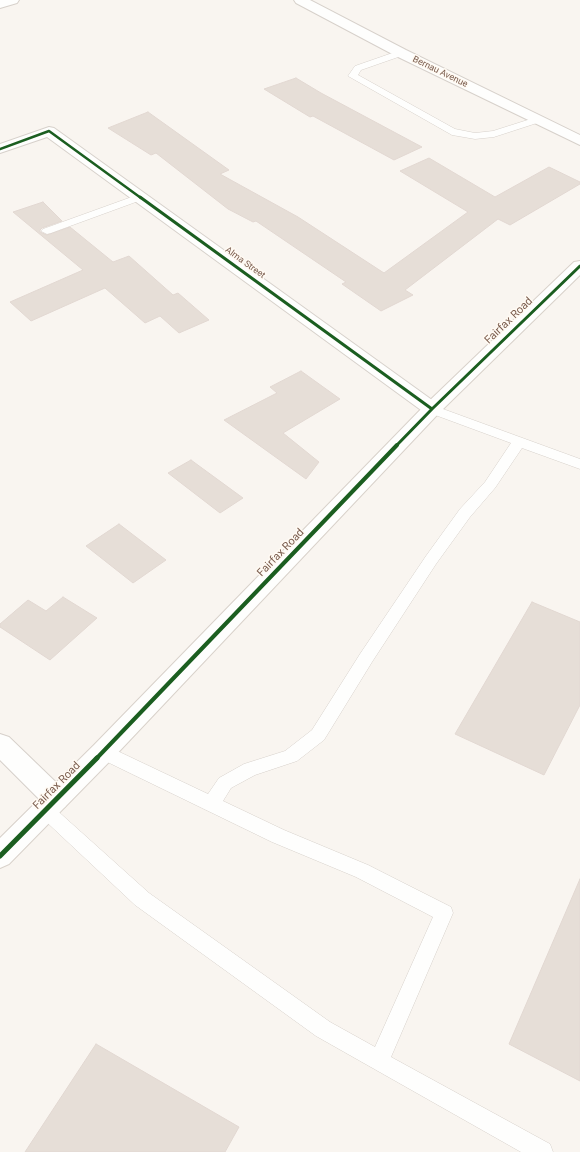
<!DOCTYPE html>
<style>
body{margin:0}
canvas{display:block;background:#f9f5f0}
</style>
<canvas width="580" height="1152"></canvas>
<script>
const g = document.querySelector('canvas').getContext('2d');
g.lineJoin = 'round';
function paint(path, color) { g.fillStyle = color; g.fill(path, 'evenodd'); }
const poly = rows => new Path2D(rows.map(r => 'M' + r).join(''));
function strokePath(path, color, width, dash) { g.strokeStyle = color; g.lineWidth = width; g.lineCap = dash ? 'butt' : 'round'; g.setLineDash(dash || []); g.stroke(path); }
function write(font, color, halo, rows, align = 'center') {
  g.font = font + ' Roboto,sans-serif'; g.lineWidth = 3; g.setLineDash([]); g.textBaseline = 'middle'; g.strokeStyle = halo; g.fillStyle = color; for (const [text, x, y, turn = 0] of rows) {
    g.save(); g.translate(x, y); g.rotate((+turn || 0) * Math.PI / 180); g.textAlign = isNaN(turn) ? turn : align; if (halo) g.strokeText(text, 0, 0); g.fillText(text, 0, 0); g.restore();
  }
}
const building = poly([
 [296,78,321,93,422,147,394,160,313,116,310,117,264,89,296,78],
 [148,112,229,170,220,174,298,217,384,273,468,212,400,171,429,158,495,197,549,167,580,182,580,184,510,225,498,219,405,290,413,295,381,311,342,284,346,282,256,221,253,222,228,209,156,153,151,155,108,128,148,112],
 [43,202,62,221,42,228,40,230,40,232,47,235,70,227,113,262,129,256,173,295,178,293,209,320,179,333,160,316,145,323,105,288,31,321,10,302,83,270,13,212,43,202],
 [301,371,340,399,283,433,319,462,306,479,224,420,277,393,270,387,301,371],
 [191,460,243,498,220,513,168,473,191,460],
 [119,524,166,560,133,583,86,546,119,524],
 [63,597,97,618,50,660,0,627,0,624,28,600,46,611,63,597],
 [532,602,580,622,580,705,544,775,455,734,532,602],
 [580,879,580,1081,509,1044,580,879],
 [96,1044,239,1127,225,1152,25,1152,96,1044]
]);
paint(building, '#e6ded7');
strokePath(building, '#e2d8d2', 1);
const lane = poly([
 [401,50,406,53,404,55,361,70,358,75,455,129,475,133,493,131,537,117,542,120,540,122,494,137,475,139,452,135,348,76,355,66,401,50],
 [140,194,145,197,144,199,51,233,47,234,41,231,43,229,140,194],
 [432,405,580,459,580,469,522,448,495,488,470,517,436,564,372,662,324,740,297,761,255,775,231,788,223,801,284,830,368,865,451,907,453,913,391,1057,550,1144,553,1152,521,1152,316,1036,135,905,39,815,36,810,39,805,45,802,51,805,149,893,330,1022,375,1047,433,917,356,877,272,842,97,757,95,752,97,747,103,745,109,747,208,794,219,778,244,764,285,751,312,730,360,654,426,556,460,509,485,482,511,443,427,412,425,409,427,406,432,405]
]);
const street = poly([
 [0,0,19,0,17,3,0,8,0,0],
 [294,0,310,0,406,50,580,135,580,145,396,56,296,3,294,0],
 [49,127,54,128,439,405,442,409,439,413,432,415,425,413,47,137,0,153,0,144,49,127],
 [0,734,9,737,65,791,69,799,65,807,56,810,47,807,0,760,0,734]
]);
const secondary = poly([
 [580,261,580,275,439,413,112,759,9,864,0,868,0,838,94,745,425,405,574,262,580,261]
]);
strokePath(lane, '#d7d1cb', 1);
strokePath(street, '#d7d1cb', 2);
strokePath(secondary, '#d9d2cb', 2);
paint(lane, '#fefefd');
paint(street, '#fefefd');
paint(secondary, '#fefefd');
strokePath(poly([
 [0,149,49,131,141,198]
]), '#1b5e20', 2.5);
strokePath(poly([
 [140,197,432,409],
 [396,446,432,409,580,266]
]), '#1b5e20', 3);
strokePath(poly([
 [96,759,397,445]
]), '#1b5e20', 4);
strokePath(poly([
 [0,856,97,758]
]), '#1b5e20', 5);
write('9px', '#7a5c4d', '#fffaf3', [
 ["Bernau Avenue",440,72,26],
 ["Alma Street",245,263,36]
]);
write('11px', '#7a5c4d', '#fffaf3', [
 ["Fairfax Road",509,321,-44],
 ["Fairfax Road",281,553,-46],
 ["Fairfax Road",57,786,-45]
]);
</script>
